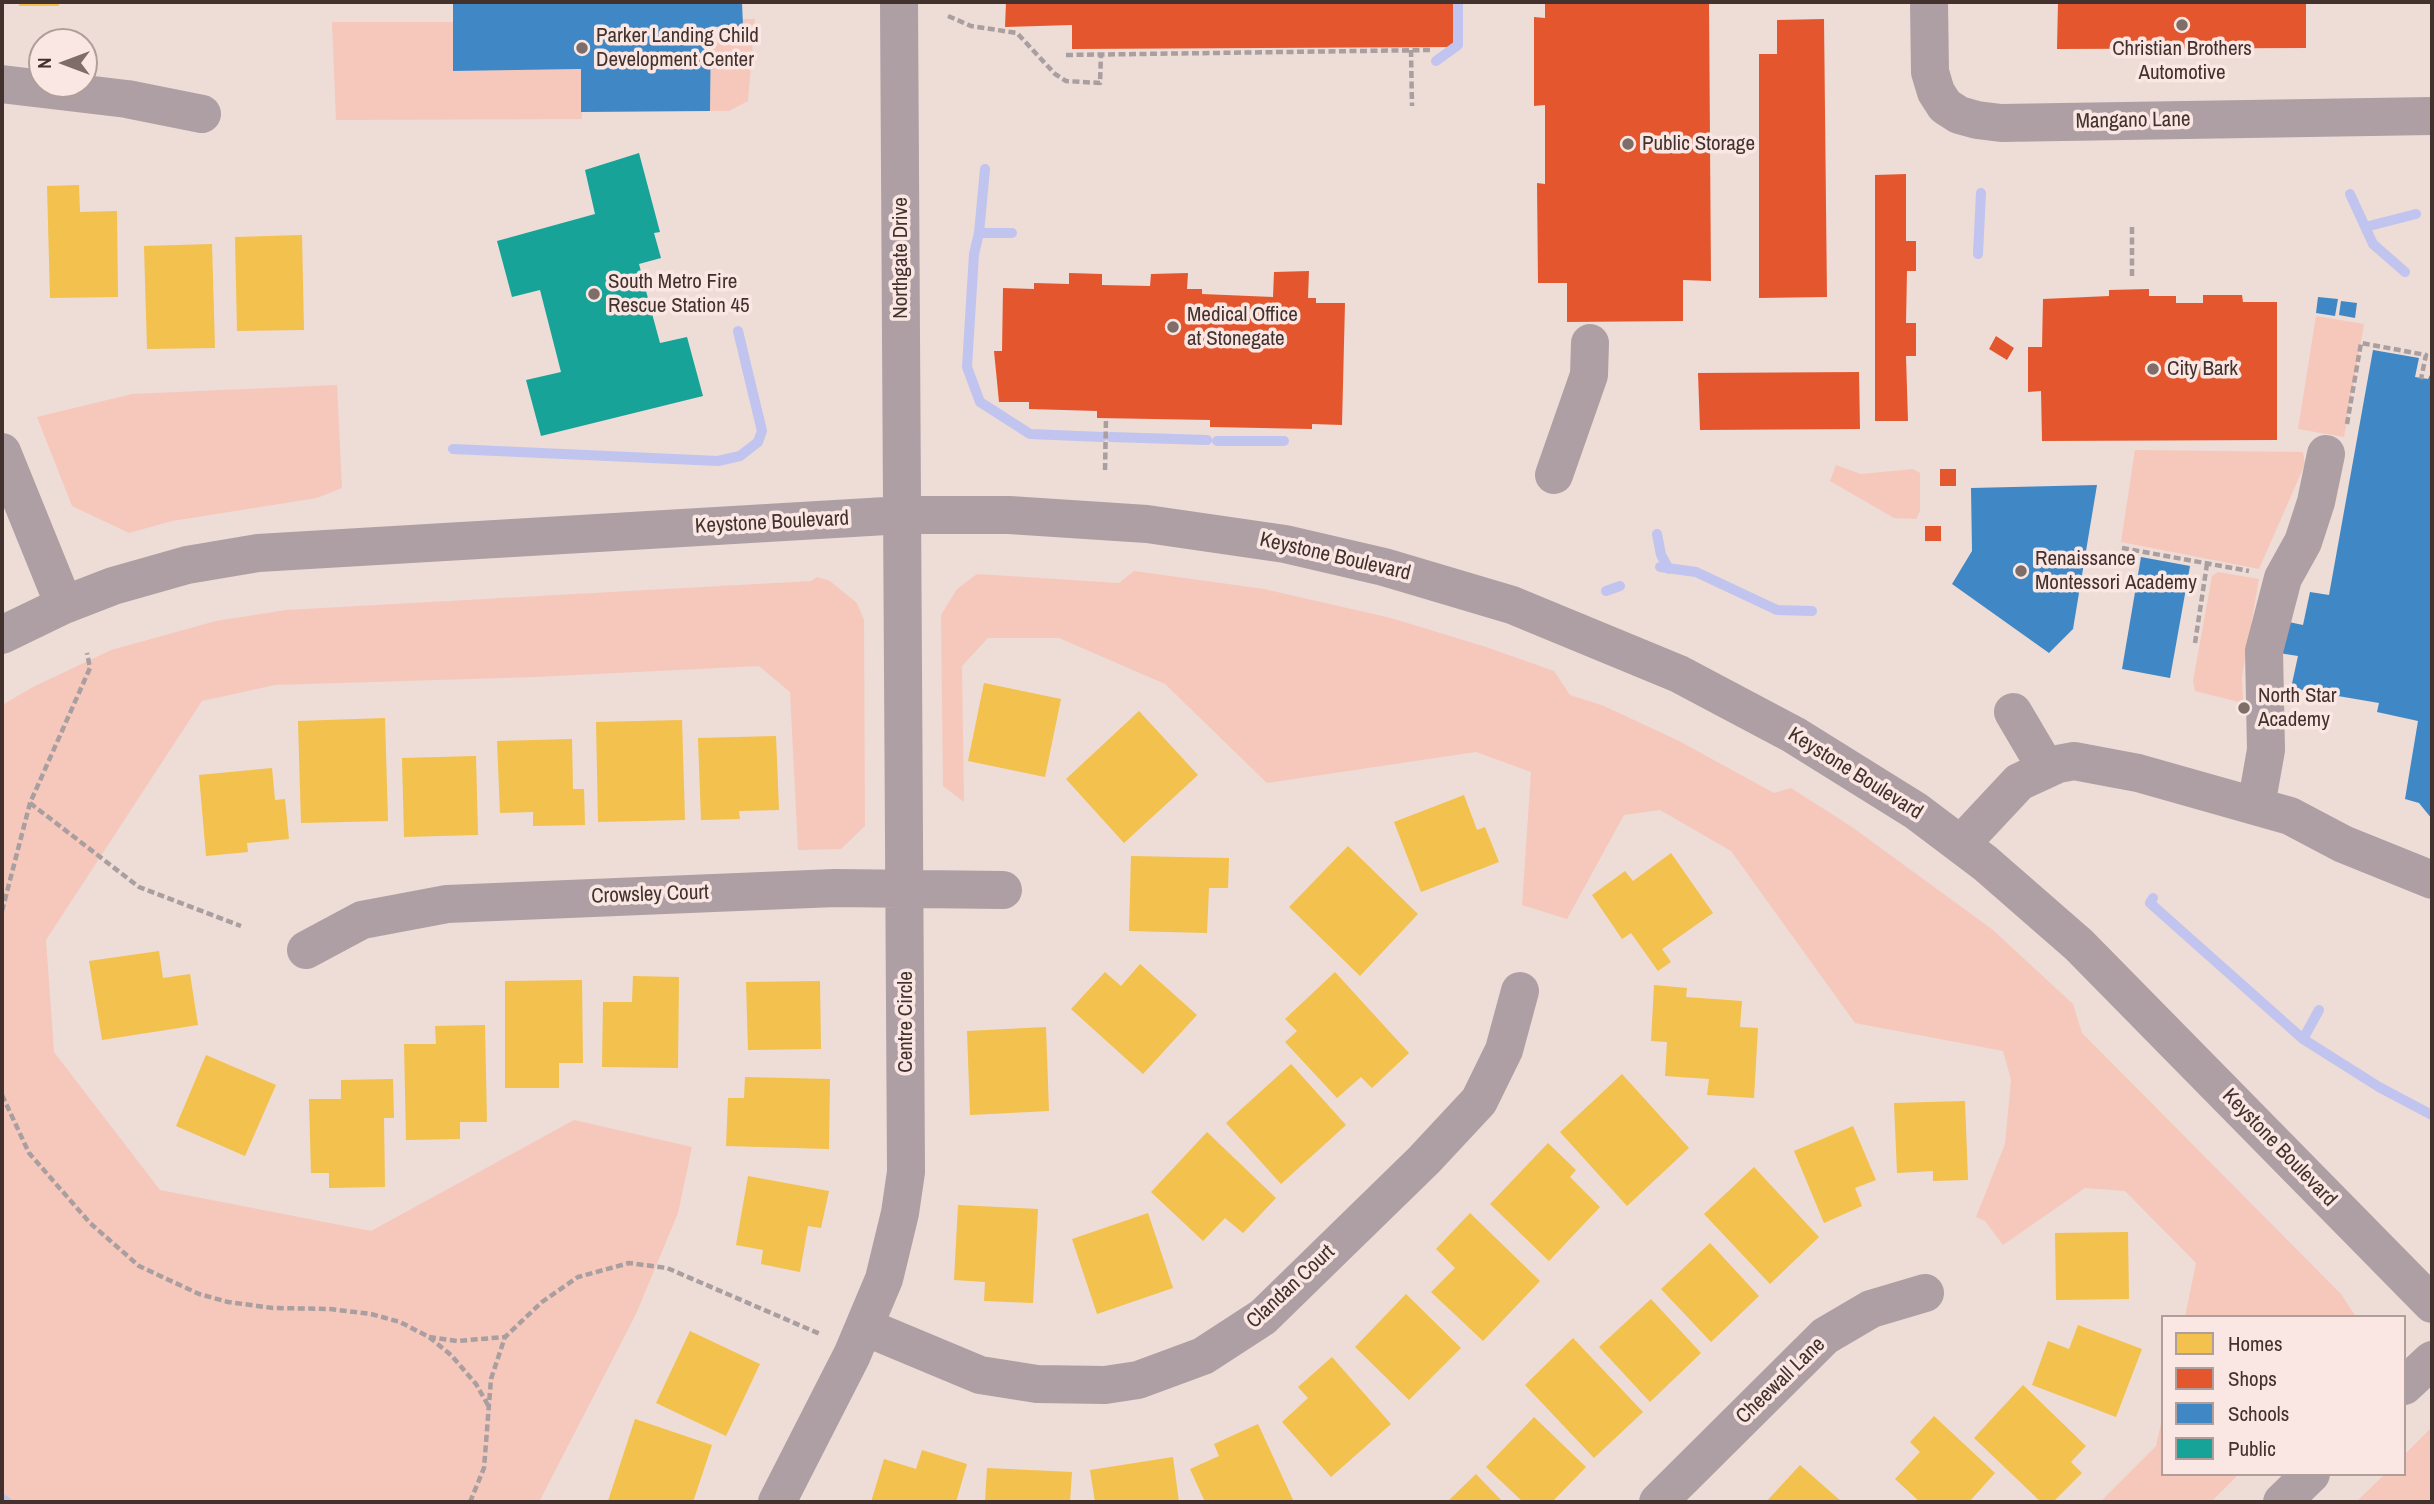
<!DOCTYPE html>
<style>
body{margin:0}
#map{position:relative;width:2434px;height:1504px;overflow:hidden;background:#eedcd6;font-family:"Archivo Narrow",sans-serif}
canvas{display:block}
.frame{position:absolute;inset:0;border:4px solid #42312d;pointer-events:none}
.legend{position:absolute;left:2161px;top:1315px;width:245px;height:161px;box-sizing:border-box;background:#fae7e3;border:2px solid #b09e9a;margin:0;padding:9px 12px;list-style:none;font-size:21px;color:#42312d}
.legend li{display:flex;align-items:center;gap:14px;height:35px}
.legend b{width:35px;border:2px solid #b09e9a}
.north{position:absolute;left:28px;top:28px;width:70px;height:70px;box-sizing:border-box;background:#fae7e3;border:2px solid #b09e9a;border-radius:50%;rotate:270deg;font-size:19px;font-weight:700;line-height:28px;text-align:center;color:#42312d}
.north::after{content:'';display:block;margin:auto;width:24px;height:32px;background:#7e6d68;clip-path:polygon(50% 0,100% 100%,50% 72%,0 100%)}
</style>
<div id="map">
<canvas width="2434" height="1504"></canvas>
<div class="frame"></div>
<ul class="legend">
<li><b style="height:19px;background:#f2c14e"></b>Homes</li>
<li><b style="height:19px;background:#e4572e"></b>Shops</li>
<li><b style="height:19px;background:#3f88c5"></b>Schools</li>
<li><b style="height:19px;background:#17a398"></b>Public</li>
</ul>
<div class="north">N</div>
</div>
<script>
const g = document.querySelector('canvas').getContext('2d');
g.lineJoin = 'round';
function paint(path, color) { g.fillStyle = color; g.fill(path, 'evenodd'); }
const poly = rows => new Path2D(rows.map(r => 'M' + r).join(''));
function strokePath(path, color, width, dash) { g.strokeStyle = color; g.lineWidth = width; g.lineCap = dash ? 'butt' : 'round'; g.setLineDash(dash || []); g.stroke(path); }
function write(font, color, halo, rows, align = 'center') {
  g.font = font + ' "Archivo Narrow",sans-serif'; g.lineWidth = 7; g.setLineDash([]); g.textBaseline = 'middle'; g.strokeStyle = halo; g.fillStyle = color; for (const [text, x, y, turn = 0] of rows) {
    g.save(); g.translate(x, y); g.rotate((+turn || 0) * Math.PI / 180); g.textAlign = isNaN(turn) ? turn : align; if (halo) g.strokeText(text, 0, 0); g.fillText(text, 0, 0); g.restore();
  }
}
paint(poly([
 [742,19,755,19,748,101,729,111,710,111,711,27],
 [332,22,453,22,453,71,581,69,582,119,336,120],
 [2316,316,2364,324,2344,437,2298,429],
 [337,385,342,488,317,498,172,521,129,533,72,506,37,417,132,394],
 [2135,450,2303,452,2305,464,2259,569,2121,542],
 [1836,465,1861,474,1913,469,1920,473,1920,511,1916,519,1894,518,1830,481],
 [1134,571,1264,589,1391,618,1486,647,1554,671,1570,695,1604,706,1679,741,1774,793,1791,788,1852,827,1993,930,2073,1004,2082,1033,2341,1294,2356,1317,2185,1317,2196,1263,2125,1191,2085,1188,2003,1245,1985,1221,1976,1217,2005,1144,2011,1080,2003,1051,1855,1023,1731,851,1660,810,1624,815,1567,919,1522,905,1531,772,1476,752,1267,783,1165,684,1059,638,988,638,962,666,964,802,943,786,941,615,957,589,977,574,1119,583],
 [2218,572,2259,579,2242,677,2243,703,2195,691,2193,681,2212,576],
 [817,577,830,581,857,603,864,620,865,826,841,849,798,850,790,692,759,666,536,677,275,685,202,701,46,940,54,1052,160,1190,371,1231,574,1120,692,1147,678,1213,636,1314,539,1502,2,1502,2,705,33,687,111,650,216,621,286,610,811,581],
 [2163,1415,2163,1474,2239,1474,2211,1502,2100,1502,2156,1446],
 [2432,1427,2432,1502,2356,1502,2385,1474,2404,1474,2404,1455]
]), '#f6c8bb');
paint(poly([
 [19,2,59,2,59,6,19,6],
 [79,185,80,212,117,211,118,297,50,298,47,186],
 [302,235,304,330,237,331,235,237],
 [212,244,215,348,147,349,144,246],
 [984,683,1061,699,1045,777,968,761],
 [1139,711,1198,775,1124,843,1066,779],
 [385,718,388,821,301,823,298,721],
 [682,720,685,820,598,822,596,722],
 [776,736,779,810,739,811,740,819,701,820,698,738],
 [572,739,573,789,584,789,585,825,533,826,533,812,500,813,497,741],
 [476,756,478,835,404,837,402,758],
 [272,768,275,800,285,799,289,839,247,843,248,852,206,856,199,775],
 [1464,795,1477,830,1485,827,1499,862,1421,892,1394,822],
 [1348,846,1418,914,1360,976,1289,907],
 [1671,853,1713,913,1662,949,1671,962,1658,971,1631,933,1622,939,1592,895,1625,871,1633,881],
 [1131,856,1229,858,1228,888,1209,888,1207,933,1129,931],
 [159,951,163,978,190,974,198,1025,102,1040,89,961],
 [1140,964,1197,1015,1143,1074,1071,1009,1105,972,1121,986],
 [1335,972,1409,1053,1372,1088,1361,1077,1337,1098,1285,1042,1297,1031,1285,1019],
 [633,976,679,977,678,1068,602,1067,603,1002,632,1002],
 [582,980,583,1063,559,1063,559,1088,505,1088,505,981],
 [820,981,821,1049,748,1050,746,982],
 [1654,985,1687,988,1686,997,1742,1001,1740,1027,1758,1028,1754,1098,1707,1095,1709,1079,1665,1076,1667,1042,1651,1041],
 [485,1025,487,1122,460,1122,460,1139,406,1140,404,1044,436,1044,435,1026],
 [1046,1027,1049,1111,970,1115,967,1031],
 [206,1055,276,1085,245,1156,176,1126],
 [1291,1064,1346,1125,1281,1184,1226,1123],
 [1622,1074,1689,1148,1627,1206,1560,1132],
 [745,1077,830,1079,829,1149,726,1146,728,1098,744,1098],
 [393,1079,394,1118,384,1118,385,1187,329,1188,329,1173,311,1173,309,1099,341,1099,341,1080],
 [1965,1101,1968,1180,1933,1181,1933,1171,1897,1173,1894,1103],
 [1853,1126,1876,1180,1855,1188,1862,1206,1824,1223,1794,1151],
 [1207,1132,1276,1198,1243,1233,1225,1218,1203,1241,1151,1192],
 [1548,1143,1576,1170,1570,1177,1600,1207,1549,1261,1490,1204],
 [1754,1167,1819,1237,1770,1284,1704,1214],
 [748,1176,829,1191,821,1228,808,1226,800,1272,761,1264,763,1250,736,1245],
 [958,1205,1038,1209,1033,1303,984,1301,985,1282,954,1280],
 [1148,1213,1173,1288,1097,1314,1072,1239],
 [1470,1213,1540,1281,1483,1341,1431,1292,1455,1268,1436,1249],
 [2128,1232,2129,1299,2056,1300,2055,1233],
 [1710,1243,1759,1296,1711,1342,1661,1289],
 [1406,1294,1461,1348,1409,1400,1355,1347],
 [1651,1299,1701,1353,1650,1402,1599,1347],
 [2078,1325,2142,1349,2116,1417,2032,1385,2048,1341,2069,1349],
 [690,1331,760,1364,726,1436,656,1403],
 [1573,1338,1643,1412,1594,1458,1525,1385],
 [1332,1357,1391,1424,1331,1477,1282,1422,1308,1398,1298,1387],
 [2023,1385,2086,1446,2071,1462,2082,1473,2053,1502,2041,1502,1974,1438],
 [1934,1416,1995,1473,1969,1502,1920,1502,1895,1479,1920,1452,1910,1442],
 [1534,1417,1586,1467,1552,1502,1523,1502,1486,1467],
 [635,1419,712,1445,693,1502,608,1501],
 [1258,1424,1294,1502,1205,1502,1190,1469,1219,1456,1214,1444],
 [922,1450,967,1464,956,1502,871,1502,884,1459,916,1469],
 [1173,1457,1179,1502,1095,1502,1090,1470],
 [1800,1465,1842,1502,1766,1502],
 [987,1468,1072,1472,1070,1502,985,1502],
 [1476,1474,1503,1502,1447,1502]
]), '#f2c14e');
paint(poly([
 [1006,2,1453,2,1454,47,1072,49,1072,25,1005,27],
 [1545,2,1709,2,1711,281,1683,280,1683,321,1567,322,1567,283,1538,283,1537,183,1545,184,1545,105,1534,106,1534,17,1545,18],
 [2058,2,2306,2,2306,48,2057,49],
 [1824,19,1827,297,1759,298,1759,54,1777,54,1777,20],
 [1906,174,1906,241,1916,241,1916,271,1907,271,1906,323,1916,323,1916,356,1906,356,1908,421,1875,421,1875,175],
 [1309,271,1308,298,1316,298,1316,303,1345,303,1342,425,1312,424,1312,429,1210,427,1210,420,1097,418,1097,411,1029,409,1029,402,999,402,994,351,1002,351,1003,288,1034,289,1034,283,1069,284,1069,273,1102,274,1102,285,1150,286,1151,274,1188,273,1187,289,1202,289,1202,294,1273,297,1274,272],
 [2149,289,2149,296,2176,296,2176,303,2203,303,2203,295,2242,295,2243,302,2277,302,2277,440,2042,441,2041,391,2028,392,2028,347,2042,347,2043,299,2109,296,2109,290],
 [1996,336,2014,348,2007,360,1989,349],
 [1859,372,1860,429,1700,430,1698,373],
 [1940,469,1956,469,1956,486,1940,486],
 [1925,526,1941,526,1941,541,1925,541]
]), '#e4572e');
paint(poly([
 [453,2,742,2,743,26,711,27,710,111,581,112,581,69,453,71],
 [2318,297,2338,299,2335,316,2316,313],
 [2341,301,2357,303,2355,318,2339,315],
 [2373,350,2419,358,2415,377,2428,379,2432,371,2432,819,2419,803,2405,799,2418,721,2377,712,2379,703,2291,688,2298,656,2279,653,2284,621,2303,625,2310,592,2329,595],
 [2097,485,2073,629,2049,653,1952,584,1972,551,1971,488],
 [2141,557,2190,566,2170,678,2122,669]
]), '#3f88c5');
paint(poly([
 [639,153,660,232,654,233,661,258,639,264,650,306,660,343,687,337,703,396,541,436,526,380,561,372,540,290,512,297,497,241,595,214,585,170]
]), '#17a398');
strokePath(poly([
 [1436,61,1458,45,1458,2],
 [985,169,979,233,974,254,967,367,980,402,1030,434,1102,437],
 [2350,194,2373,244,2405,272],
 [2365,227,2416,214],
 [979,233,1012,233],
 [1978,254,1981,193],
 [1111,437,1207,440],
 [1217,441,1284,441],
 [453,449,718,461,740,456,758,442,762,431,738,331],
 [1657,534,1661,555,1669,569],
 [1660,567,1696,572,1777,610,1812,611],
 [1606,591,1620,586],
 [2153,898,2150,903,2303,1039,2379,1087,2432,1115],
 [2303,1039,2319,1010],
 [2,1499,7,1502]
]), '#c0c4ee', 10);
strokePath(poly([
 [948,16,971,26,1017,33,1055,74,1066,81,1100,83,1101,54],
 [1411,50,1412,106],
 [1066,55,1431,50],
 [2132,227,2132,279],
 [2347,424,2361,343,2426,355,2421,379],
 [1105,470,1106,418],
 [2122,548,2249,571],
 [2195,643,2207,564],
 [30,803,139,887,241,926],
 [2,911,30,803,90,668,87,653],
 [2,1095,29,1153,90,1223,139,1266,199,1294,228,1302,273,1308,330,1309,371,1314,400,1322,429,1337,451,1355,476,1384,489,1407],
 [429,1337,457,1341,505,1337],
 [470,1502,484,1468,491,1379,505,1337,542,1302,578,1277,629,1263,667,1268,820,1334]
]), '#a99ea0', 4.5, [7, 3.5]);
strokePath(poly([
 [1929,2,1930,72,1936,92,1945,106,1959,115,1977,120,2001,123,2432,116],
 [2,84,127,99,202,114],
 [2,452,64,605],
 [1554,475,1589,375,1590,343],
 [2,635,64,605,113,586,187,565,258,553,903,515,1009,515,1147,524,1285,544,1384,567,1512,605,1679,674,1794,735,1916,811,1985,863,2079,945,2432,1304],
 [2013,712,2046,768],
 [2256,806,2266,750,2264,651,2283,578,2303,542,2316,502,2326,454],
 [1961,844,2019,782,2058,764,2074,761,2138,773,2290,816,2343,844,2432,880],
 [306,950,362,920,447,904,835,888,1003,890],
 [865,1327,980,1375,1037,1384,1105,1385,1138,1380,1203,1356,1263,1317,1424,1160,1479,1101,1504,1050,1520,991],
 [2404,1386,2432,1360],
 [777,1502,852,1355,884,1279,900,1213,906,1172,899,2],
 [1658,1502,1825,1336,1871,1309,1925,1293],
 [2282,1502,2311,1474]
]), '#ad9fa3', 38);
for (const [x, y, r, color] of [
 [2182,25,7,"#7e6d68"],
 [582,48,7,"#7e6d68"],
 [1628,144,7,"#7e6d68"],
 [594,294,7,"#7e6d68"],
 [1173,327,7,"#7e6d68"],
 [2153,369,7,"#7e6d68"],
 [2021,571,7,"#7e6d68"],
 [2244,708,7,"#7e6d68"]
]) { const dot = new Path2D(); dot.arc(x, y, r, 0, 2 * Math.PI); g.fillStyle = color; g.fill(dot); strokePath(dot, '#fae7e3', 2.5); }
write('21px', '#42312d', '#fae7e3', [
 ["Parker Landing Child",596,36],
 ["Development Center",596,60],
 ["Christian Brothers",2182,49,"center"],
 ["Automotive",2182,73,"center"],
 ["Public Storage",1642,144],
 ["South Metro Fire",608,282],
 ["Rescue Station 45",608,306],
 ["Medical Office",1187,315],
 ["at Stonegate",1187,339],
 ["City Bark",2167,369],
 ["Renaissance",2035,559],
 ["Montessori Academy",2035,583],
 ["North Star",2258,696],
 ["Academy",2258,720]
], 'left');
write('21px', '#42312d', '#fae7e3', [
 ["Mangano Lane",2133,121,-1],
 ["Northgate Drive",901,258,-90],
 ["Keystone Boulevard",772,523,-3],
 ["Keystone Boulevard",1335,557,13],
 ["Keystone Boulevard",1855,774,32],
 ["Crowsley Court",650,895,-2],
 ["Centre Circle",906,1022,-90],
 ["Keystone Boulevard",2279,1148,46],
 ["Clandan Court",1291,1287,-43],
 ["Cheewall Lane",1781,1381,-44]
]);
</script>
